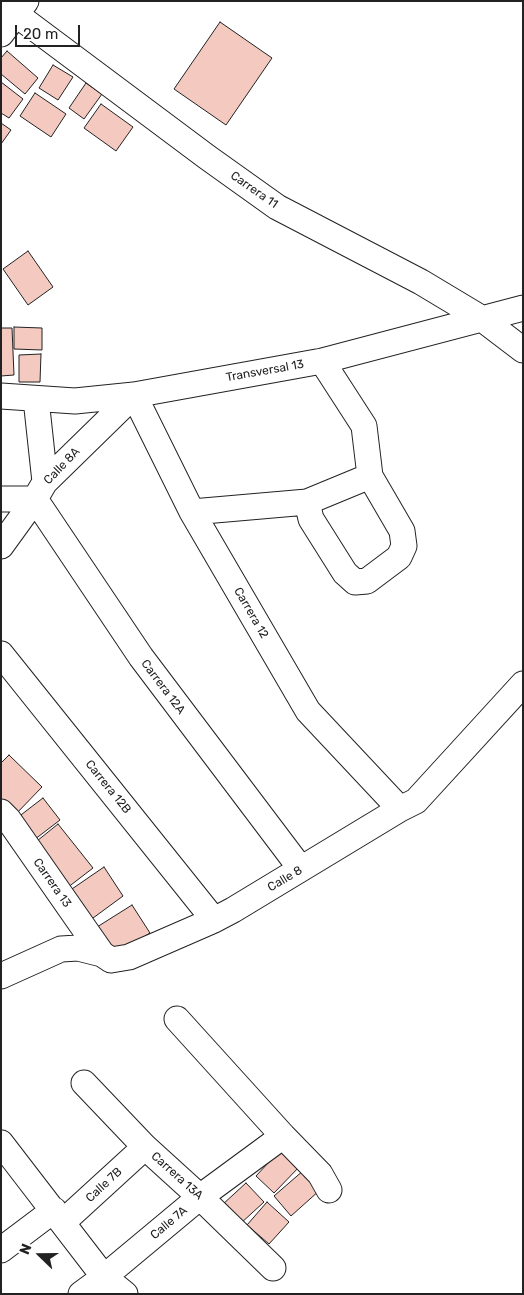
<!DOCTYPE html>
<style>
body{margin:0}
#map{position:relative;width:524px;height:1295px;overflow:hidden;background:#fff;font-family:Rubik,sans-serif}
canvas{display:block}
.frame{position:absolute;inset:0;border:2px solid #222;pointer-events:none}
.north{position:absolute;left:15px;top:1230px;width:50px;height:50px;-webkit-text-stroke:4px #fff;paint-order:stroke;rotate:292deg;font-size:14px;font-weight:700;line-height:20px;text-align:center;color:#222}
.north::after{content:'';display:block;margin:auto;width:18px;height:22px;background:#222;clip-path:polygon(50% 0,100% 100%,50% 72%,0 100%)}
.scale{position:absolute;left:15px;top:25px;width:65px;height:22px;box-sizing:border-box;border:2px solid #222;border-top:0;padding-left:6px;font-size:15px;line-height:18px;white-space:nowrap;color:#222;-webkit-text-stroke:4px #fff;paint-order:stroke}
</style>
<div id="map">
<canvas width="524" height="1295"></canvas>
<div class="frame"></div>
<div class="north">N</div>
<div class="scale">20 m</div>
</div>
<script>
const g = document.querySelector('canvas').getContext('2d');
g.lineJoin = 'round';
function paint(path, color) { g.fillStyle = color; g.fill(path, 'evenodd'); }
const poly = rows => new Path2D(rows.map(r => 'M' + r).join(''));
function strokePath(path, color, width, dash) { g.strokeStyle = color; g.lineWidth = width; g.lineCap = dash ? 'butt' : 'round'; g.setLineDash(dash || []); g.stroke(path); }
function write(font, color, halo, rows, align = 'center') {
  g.font = font + ' Rubik,sans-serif'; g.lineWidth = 4; g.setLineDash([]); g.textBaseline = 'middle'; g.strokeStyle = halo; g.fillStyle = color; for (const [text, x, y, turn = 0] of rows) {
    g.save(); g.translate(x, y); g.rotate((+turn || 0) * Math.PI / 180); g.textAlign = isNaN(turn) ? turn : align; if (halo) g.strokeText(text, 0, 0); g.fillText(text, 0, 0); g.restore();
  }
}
const building = poly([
 [220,22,272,58,226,125,174,89,220,22],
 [7,51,38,78,25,94,1,74,1,58,7,51],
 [53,65,73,77,58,100,39,88,53,65],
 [1,82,23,99,9,118,1,113,1,82],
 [86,83,102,94,84,119,69,108,86,83],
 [35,93,66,114,51,137,20,116,35,93],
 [101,104,133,127,116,151,84,128,101,104],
 [1,123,11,130,1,144,1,123],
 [28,251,53,287,28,305,3,269,28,251],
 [14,327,42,328,42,350,14,349,14,327],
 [1,328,12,328,14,375,1,376,1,328],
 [41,354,40,382,19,382,19,355,41,354],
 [9,755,42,787,14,816,1,803,1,763,9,755],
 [43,798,60,820,30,843,13,821,43,798],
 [58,824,93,868,67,888,32,845,58,824],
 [104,867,123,896,89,921,69,891,104,867],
 [132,905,150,933,115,955,97,927,132,905],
 [283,1147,301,1165,274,1193,256,1176,283,1147],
 [304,1170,320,1190,291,1216,274,1196,304,1170],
 [246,1183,264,1202,240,1224,222,1205,246,1183],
 [267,1202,289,1222,269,1244,247,1225,267,1202]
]);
paint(building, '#f3c9c0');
strokePath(building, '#222', 1);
const minor = poly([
 [1,5,17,15,207,157,277,207,421,282,481,318,523,350],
 [1,34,26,1],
 [1,396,75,401,134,395,322,361,523,308],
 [36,399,45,482],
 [1,499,35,499,141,657,301,869],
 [307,502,311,519,345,573,355,582,367,581,399,557,404,546,402,531,370,476,364,426,322,361],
 [192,512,307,502,370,476],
 [1,546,35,499,45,482,134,395,192,512,308,711,400,809],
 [1,654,214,920],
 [1,812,8,819,102,954],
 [1,976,61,949,78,948,102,954,111,960,129,957,214,920,233,910,400,809,416,801,523,684],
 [177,1019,283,1136,320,1174,329,1190],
 [84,1083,145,1147,200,1197,273,1268],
 [1,1143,104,1277,125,1294],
 [63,1222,145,1147],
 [1,1250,54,1210],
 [81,1294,104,1277,200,1197,283,1136]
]);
strokePath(minor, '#222', 27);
strokePath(minor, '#fff', 25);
write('12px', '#222', '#fff', [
 ["Carrera 11",254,190,35],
 ["Transversal 13",265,371,-10],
 ["Calle 8A",62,466,-46],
 ["Carrera 12",251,613,60],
 ["Carrera 12A",163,687,53],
 ["Carrera 12B",108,787,51],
 ["Calle 8",285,879,-31],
 ["Carrera 13",52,883,55],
 ["Carrera 13A",177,1176,42],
 ["Calle 7B",104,1185,-43],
 ["Calle 7A",169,1223,-40]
]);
</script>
